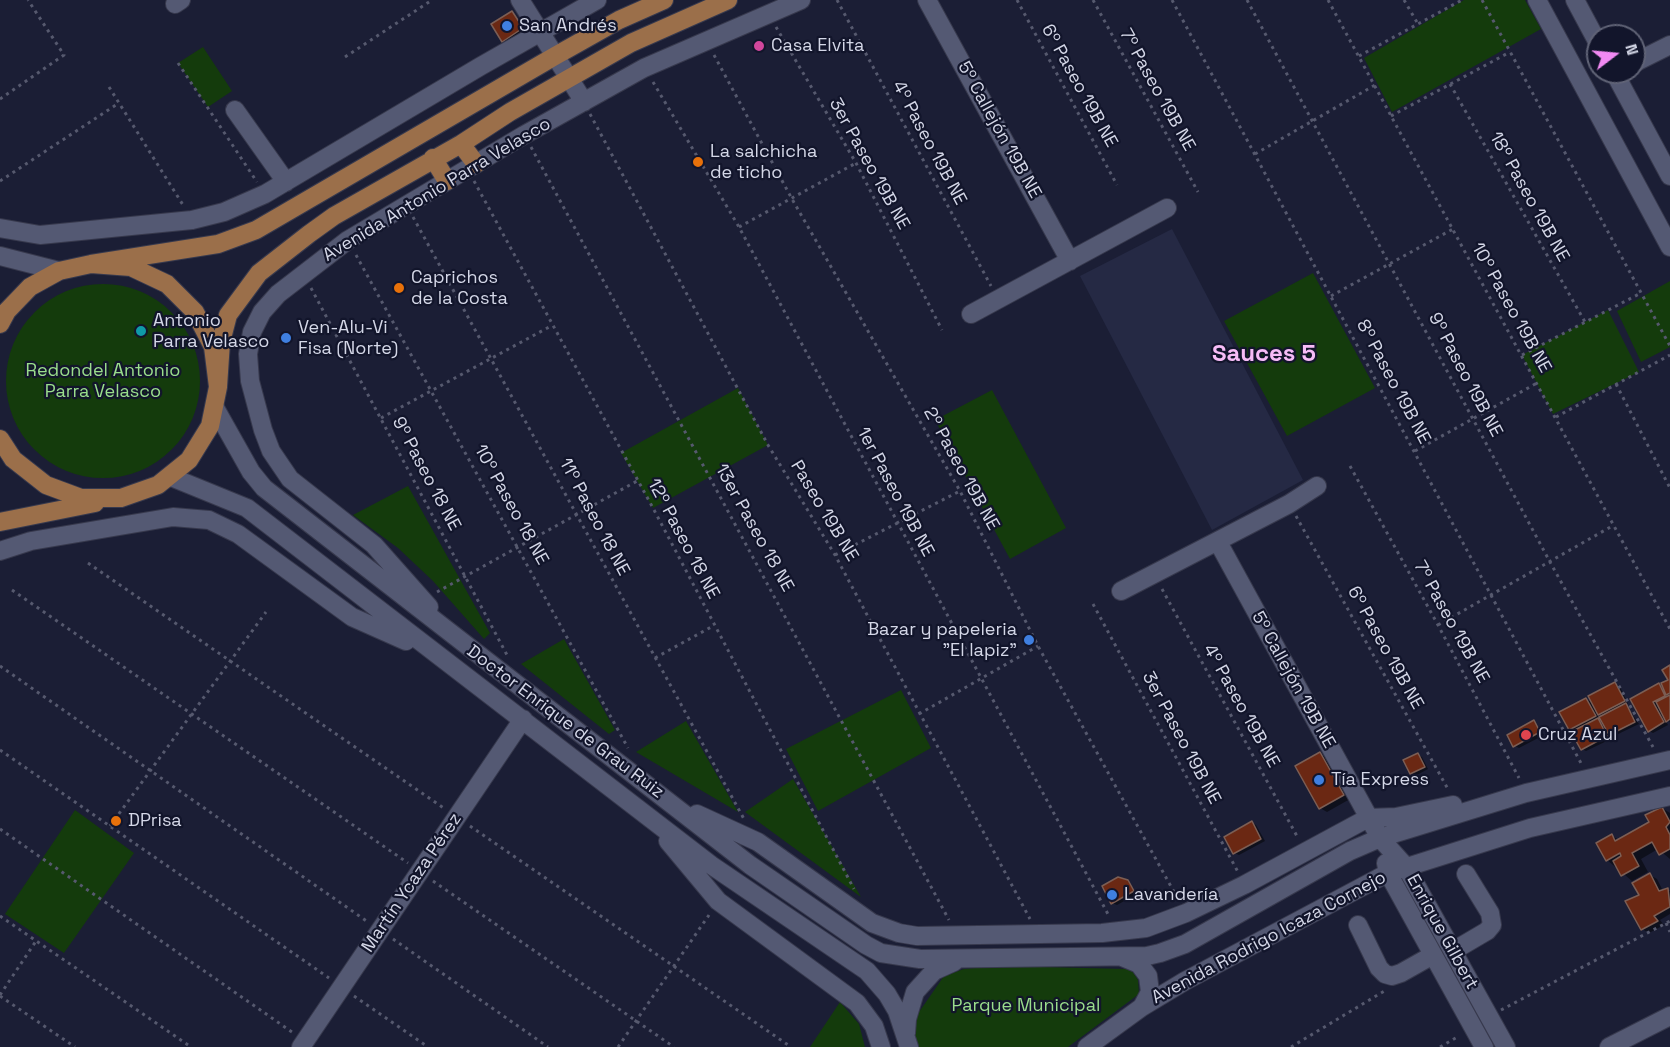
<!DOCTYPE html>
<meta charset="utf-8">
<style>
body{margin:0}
#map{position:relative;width:1670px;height:1047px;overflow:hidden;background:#1b1e35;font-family:"Space Grotesk",sans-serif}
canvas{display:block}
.north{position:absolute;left:1586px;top:24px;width:60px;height:60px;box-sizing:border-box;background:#12152b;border:2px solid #606376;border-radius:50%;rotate:74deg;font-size:16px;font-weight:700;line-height:24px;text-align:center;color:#d4d7e7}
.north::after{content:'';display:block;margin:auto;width:21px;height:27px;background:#f28af3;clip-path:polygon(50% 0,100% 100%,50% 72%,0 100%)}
</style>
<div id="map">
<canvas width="1670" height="1047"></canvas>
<div class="north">N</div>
</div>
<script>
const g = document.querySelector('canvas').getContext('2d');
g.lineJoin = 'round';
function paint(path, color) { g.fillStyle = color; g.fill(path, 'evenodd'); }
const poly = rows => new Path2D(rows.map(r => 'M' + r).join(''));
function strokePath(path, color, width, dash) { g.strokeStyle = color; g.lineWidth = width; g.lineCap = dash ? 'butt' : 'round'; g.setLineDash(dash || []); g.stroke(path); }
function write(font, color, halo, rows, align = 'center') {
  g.font = font + ' "Space Grotesk",sans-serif'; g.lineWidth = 4.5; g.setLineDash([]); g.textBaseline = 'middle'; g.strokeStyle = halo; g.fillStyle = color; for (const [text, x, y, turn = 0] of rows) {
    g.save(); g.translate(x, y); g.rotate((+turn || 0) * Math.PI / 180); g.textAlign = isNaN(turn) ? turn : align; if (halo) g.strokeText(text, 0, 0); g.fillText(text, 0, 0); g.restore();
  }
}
paint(poly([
 [1172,229,1303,480,1212,530,1080,276]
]), '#252944');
paint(poly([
 [1464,0,1525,0,1541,29,1392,112,1364,58],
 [203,47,232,91,208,107,178,63],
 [1313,273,1375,388,1287,436,1224,321],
 [1670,281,1670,347,1641,362,1617,311],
 '6 381a97 97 0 1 1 194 0a97 97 0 1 1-194 0Z',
 [1608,310,1639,372,1553,414,1522,355],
 [738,388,768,445,653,508,621,453],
 [992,390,1066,528,1010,559,935,420],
 [408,486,490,633,484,639,433,581,398,548,353,515],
 [564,639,615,730,609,734,521,664],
 [901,690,931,748,818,811,786,749],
 [686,721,738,812,636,752],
 [793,779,861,897,745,812],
 [75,810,134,853,64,953,5,914],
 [1000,966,1126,969,1133,972,1138,980,1139,994,1068,1047,914,1047,912,1036,917,1015,944,976,964,969],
 [840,1002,859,1024,865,1047,810,1047]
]), '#143b0c');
paint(poly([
 [512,13,526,31,508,43,503,40],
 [1670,667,1670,722,1665,719,1668,725,1653,733,1649,731,1632,699,1659,685,1665,688,1670,681],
 [1615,684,1620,687,1628,704,1626,705,1639,724,1614,736,1608,732,1611,739,1586,751,1582,749,1575,731,1570,729,1586,699,1594,704],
 [1595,711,1603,716,1599,718],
 [1534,722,1544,735,1519,748,1515,746],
 [1320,754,1327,758,1350,799,1327,812,1320,808],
 [1418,755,1422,757,1428,769,1415,776,1411,773],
 [1662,808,1670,813,1670,859,1658,849,1641,859,1648,872,1632,881,1607,860,1612,836,1619,840,1651,822],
 [1252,822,1256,825,1265,841,1239,855,1234,853],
 [1650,875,1657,879,1663,891,1670,891,1670,914,1660,920,1664,925,1649,933,1642,929,1641,895],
 [1127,881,1137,894,1117,905,1112,903]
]), '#0007');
const building = poly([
 [512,11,523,28,502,42,491,24,512,11],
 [1670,665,1670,693,1666,695,1661,683,1668,680,1662,670,1670,665],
 [1615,682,1625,701,1598,715,1588,696,1615,682],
 [1659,683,1665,696,1653,702,1664,722,1648,732,1630,699,1659,683],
 [1670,695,1670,719,1666,722,1656,702,1670,695],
 [1586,698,1596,716,1569,730,1559,712,1586,698],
 [1626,703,1635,722,1609,735,1599,717,1626,703],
 [1598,718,1607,736,1581,750,1571,732,1598,718],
 [1534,720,1540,732,1513,747,1507,735,1534,720],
 [1320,752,1344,795,1319,809,1295,766,1320,752],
 [1418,753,1425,767,1410,774,1403,760,1418,753],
 [1662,807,1670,822,1666,827,1670,835,1670,849,1659,855,1652,842,1632,853,1639,866,1621,876,1613,861,1621,856,1620,853,1606,861,1596,843,1612,834,1615,841,1649,822,1645,815,1662,807],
 [1252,821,1261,839,1233,854,1224,837,1252,821],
 [1650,873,1659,891,1668,888,1670,907,1654,916,1658,921,1641,930,1625,901,1639,895,1632,883,1650,873],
 [1118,877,1128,880,1134,891,1111,904,1102,886,1118,877]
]);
paint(building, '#6b2813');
strokePath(building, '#7c5e54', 1.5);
const minor = poly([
 [520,0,584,102],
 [927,0,1070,261],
 [1537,0,1670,247],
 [1575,0,1598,43],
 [175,4,181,0],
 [1634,63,1670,45],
 [1614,72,1670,176],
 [235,110,286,182],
 [0,228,40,235,192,220,224,212,265,194,481,66,597,0],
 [0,256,59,271],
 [971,314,1167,208],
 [215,408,251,472,264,488,750,865,866,945,881,953,920,959,1147,956,1160,953,1185,944,1350,851,1380,838,1526,793,1670,760],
 [171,477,247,508,711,865,867,971,887,994,897,1011,909,1047],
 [1218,542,1380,838,1406,867,1506,1047],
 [0,551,31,541,173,517,209,520,238,534,352,617,406,641],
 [1121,591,1289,504,1317,486],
 [429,607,374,545,290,479,271,451,263,430,250,381,248,354,252,332,262,312,278,294,348,240,524,135,644,68,801,0],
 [697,814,758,842,872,923,899,933,917,936,1102,933,1146,928,1186,913,1244,885,1368,818,1396,817,1453,805],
 [668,841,718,901,857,1003,874,1026,881,1047],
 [1386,863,1388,873,1484,1047],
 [1358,925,1379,968,1385,974,1392,976,1401,973,1433,955],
 [1453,951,1487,931,1492,925,1490,913,1466,874],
 [1122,957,1139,964,1148,976,1150,992,1142,1007],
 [906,1033,907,1019,915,992,934,971,954,962],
 [301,1047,523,719],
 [1087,1047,1142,1007,1185,981,1388,873,1530,828,1670,796],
 [1609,1047,1670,1016]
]);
const major = poly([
 [461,144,476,164],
 [433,158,447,181],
 [91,264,218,244,256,230,555,56,619,20,664,0],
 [0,324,7,311,30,287,59,271,91,264,131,267,167,284,195,312,213,347,218,387,210,426,189,460,158,485,121,498,81,498,46,485,13,459,0,439],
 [218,387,221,342,228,315,259,273,309,234,334,216,461,144,510,112,631,43,728,0],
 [0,522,95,503]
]);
strokePath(minor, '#37394d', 20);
strokePath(major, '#37394d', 20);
strokePath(poly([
 [837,0,991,286],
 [1017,0,1117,185],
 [1093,0,1198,192],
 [1172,0,1582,765],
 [1247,0,1550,562,1653,747],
 [1328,0,1670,629],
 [1404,0,1418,24],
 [1482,0,1670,346],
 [776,27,856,163,942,330],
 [714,55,792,199,960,491,1038,646,1179,901],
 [1359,56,1462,0],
 [345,57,432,0],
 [178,63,257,182],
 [653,82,739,227,1109,916],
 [1450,84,1585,322],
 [109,87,183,205],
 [0,99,64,55,28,0],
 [590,114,768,445,835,555,1030,919],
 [1391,116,1510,52],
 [531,147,949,920],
 [1255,154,1375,85],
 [0,181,119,103],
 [474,181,653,508,854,889],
 [413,217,744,819],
 [739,227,856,163],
 [356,255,628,748],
 [311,288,507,655],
 [1331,296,1453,229],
 [1522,355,1641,293],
 [1616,384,1670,488],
 [1556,417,1670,355],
 [381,418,551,326],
 [1415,451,1537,383],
 [1350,466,1438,625,1519,778],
 [1296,516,1449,791],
 [835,555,960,491],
 [88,563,445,809],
 [1162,589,1298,838],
 [12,590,408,863],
 [437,592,637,481],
 [1093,604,1238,872],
 [1438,625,1614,525],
 [655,658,713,626],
 [0,666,368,922],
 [919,714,1038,646],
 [0,750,329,978],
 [110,826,266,612],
 [470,826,791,1047],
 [0,829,292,1032],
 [433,881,674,1047],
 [0,916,191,1047],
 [1666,923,1670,932],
 [393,939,548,1047],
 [0,995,36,941],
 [0,996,75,1047],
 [354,996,428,1047],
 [1501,1010,1670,921],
 [618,1047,709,915],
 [1291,1047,1386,990],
 [1440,1047,1459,1036]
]), '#56596e', 3, [3, 4.5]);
strokePath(minor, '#545973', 18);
strokePath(major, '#9b6f4a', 18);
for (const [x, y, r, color] of [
 [507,26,6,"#3f7fe0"],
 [759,46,6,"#d1479c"],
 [698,162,6,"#e8710a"],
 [399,288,6,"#e8710a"],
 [141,331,6,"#0f9aa8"],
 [286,338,6,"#3f7fe0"],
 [1029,640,6,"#3f7fe0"],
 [1526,735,6,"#e0444e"],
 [1319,780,6,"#3f7fe0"],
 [116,821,6,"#e8710a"],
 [1112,895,6,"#3f7fe0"]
]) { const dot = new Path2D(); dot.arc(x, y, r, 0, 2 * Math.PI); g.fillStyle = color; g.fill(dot); strokePath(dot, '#12152b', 2); }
write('18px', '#d4d7e7', '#12152b', [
 ["San Andrés",519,26],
 ["Casa Elvita",771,46],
 ["La salchicha",710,152],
 ["de ticho",710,173],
 ["Caprichos",411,278],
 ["de la Costa",411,299],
 ["Antonio",153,321],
 ["Parra Velasco",153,342],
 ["Ven-Alu-Vi",298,328],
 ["Fisa (Norte)",298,349],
 ["Bazar y papeleria",1017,630,"right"],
 ["\"El lapiz\"",1017,651,"right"],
 ["Cruz Azul",1538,735],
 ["Tía Express",1331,780],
 ["DPrisa",128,821],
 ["Lavandería",1124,895]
], 'left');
write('18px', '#d4d7e7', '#12152b', [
 ["6º Paseo 19B NE",1079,86,61],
 ["7º Paseo 19B NE",1157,90,61],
 ["5º Callejón 19B NE",999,130,61],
 ["4º Paseo 19B NE",929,143,62],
 ["3er Paseo 19B NE",869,164,61],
 ["Avenida Antonio Parra Velasco",437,190,-31],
 ["18º Paseo 19B NE",1529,197,61],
 ["10º Paseo 19B NE",1511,308,61],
 ["9º Paseo 19B NE",1465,375,62],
 ["8º Paseo 19B NE",1393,382,62],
 ["2º Paseo 19B NE",961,469,61],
 ["9º Paseo 18 NE",426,474,62],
 ["1er Paseo 19B NE",895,492,62],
 ["10º Paseo 18 NE",511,505,61],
 ["Paseo 19B NE",824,511,59],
 ["11º Paseo 18 NE",594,517,62],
 ["13er Paseo 18 NE",754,528,61],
 ["12º Paseo 18 NE",683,539,62],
 ["7º Paseo 19B NE",1451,622,61],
 ["6º Paseo 19B NE",1385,648,61],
 ["5º Callejón 19B NE",1293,680,61],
 ["4º Paseo 19B NE",1241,706,61],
 ["Doctor Enrique de Grau Ruiz",565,722,37],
 ["3er Paseo 19B NE",1181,738,62],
 ["Martín Ycaza Pérez",412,883,-56],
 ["Enrique Gilbert",1442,932,61],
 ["Avenida Rodrigo Icaza Cornejo",1269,938,-28]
]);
write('18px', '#9ade8c', '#12152b', [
 ["Redondel Antonio",103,371],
 ["Parra Velasco",103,392],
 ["Parque Municipal",1026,1006]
]);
write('bold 24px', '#f6bcf6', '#12152b', [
 ["Sauces 5",1264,354]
]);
</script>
